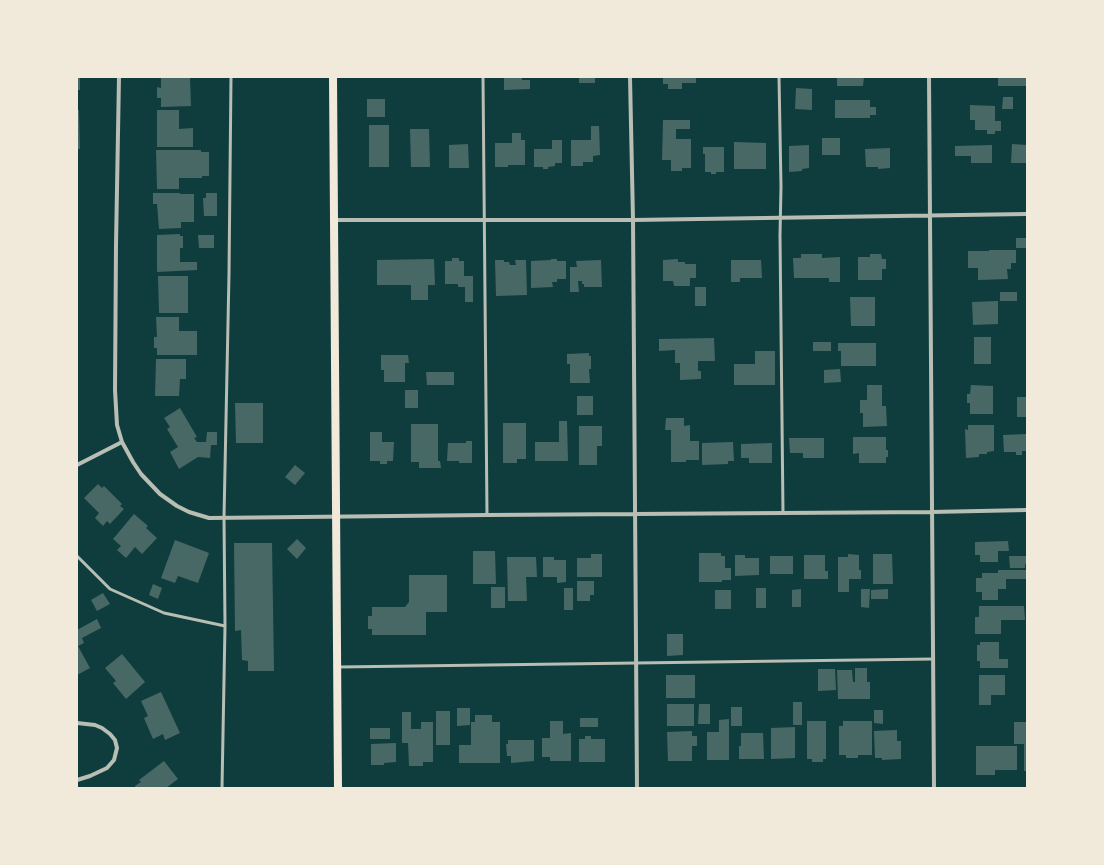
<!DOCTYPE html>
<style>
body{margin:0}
#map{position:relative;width:1104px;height:865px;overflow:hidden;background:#0f3d3e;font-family:Barlow,sans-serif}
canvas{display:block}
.frame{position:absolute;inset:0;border:78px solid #f1e9da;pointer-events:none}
</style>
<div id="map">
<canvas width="1104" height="865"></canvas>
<div class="frame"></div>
</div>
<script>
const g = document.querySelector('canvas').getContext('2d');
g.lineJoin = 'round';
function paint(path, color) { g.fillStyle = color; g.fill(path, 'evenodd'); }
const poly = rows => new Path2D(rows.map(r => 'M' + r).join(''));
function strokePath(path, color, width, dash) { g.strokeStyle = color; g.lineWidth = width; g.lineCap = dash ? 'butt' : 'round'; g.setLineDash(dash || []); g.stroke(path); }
paint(poly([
 [77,77,80,77,80,90,77,90],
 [161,77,190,77,191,106,161,107,161,98,157,98,157,87,161,88],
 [504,77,522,77,522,80,530,80,530,89,504,90],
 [579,77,595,77,595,83,579,83],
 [663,77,696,77,696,83,682,83,682,89,668,89,668,84,663,84],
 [837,77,864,77,863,86,837,86],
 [998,77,1027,77,1027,86,998,86],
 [796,88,812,89,812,110,795,109],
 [1003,97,1013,97,1013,109,1002,109],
 [367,99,385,99,385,117,367,117],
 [835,100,870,100,870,107,876,107,876,115,870,115,870,118,835,118],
 [970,105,995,106,995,121,1001,121,1001,131,995,131,995,134,987,134,987,130,975,130,975,120,970,120],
 [77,110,79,110,80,149,77,149],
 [157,110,179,110,179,129,193,128,193,147,157,147],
 [663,120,690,120,690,129,676,129,676,139,691,139,691,168,682,168,682,171,671,171,671,160,662,160],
 [369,125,389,125,389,167,369,167],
 [591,126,599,126,600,155,593,156,593,162,583,162,583,166,571,166,571,140,591,140],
 [410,129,429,129,430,167,411,167],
 [512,133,521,133,521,140,525,140,525,165,508,165,508,167,495,167,495,143,512,143],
 [822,138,840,138,840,155,822,155],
 [552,140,562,140,562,163,555,163,555,166,548,167,548,169,543,169,543,167,534,167,534,149,552,149],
 [734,142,766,143,766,169,734,169],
 [468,144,469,168,449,168,449,145],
 [1012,144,1027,145,1027,163,1011,163],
 [809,145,809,168,802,169,802,171,789,172,789,146],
 [992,145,992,163,971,163,971,156,955,156,955,146],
 [703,147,724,147,724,172,716,172,716,174,711,174,711,172,705,172,705,154,703,154],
 [890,148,890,168,878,169,878,167,866,167,865,149],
 [156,150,201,150,201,152,209,152,209,176,202,176,202,178,179,178,179,189,157,189],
 [153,193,180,193,180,194,194,194,194,222,181,222,181,228,159,229,157,204,153,204],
 [206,193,217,193,217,216,204,216,203,198,206,198],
 [180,234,180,236,183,236,183,248,180,248,180,262,197,262,197,270,157,272,157,235],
 [198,235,214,235,214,248,199,248],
 [1016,238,1027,238,1027,248,1016,248],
 [989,250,1016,250,1016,263,1011,263,1011,269,1007,269,1008,279,978,280,978,268,968,268,968,251,989,251],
 [801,254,822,254,822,258,840,257,840,282,829,282,829,278,794,278,793,258,801,258],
 [870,254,881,254,882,259,886,259,886,269,882,269,882,280,858,280,858,257,870,257],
 [452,258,459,258,459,261,464,261,464,276,473,276,473,302,465,302,465,287,458,287,458,284,445,284,445,261,452,261],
 [434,259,435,285,428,285,428,300,411,300,411,285,377,285,377,260],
 [551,259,557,259,557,261,566,261,566,279,557,279,557,282,552,282,553,287,531,288,531,261,551,260],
 [678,259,678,262,685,262,685,264,696,264,696,278,690,278,690,286,674,286,673,281,663,281,663,260],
 [495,260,504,260,504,262,509,262,510,265,516,265,515,260,526,260,527,295,496,296],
 [601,260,602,287,584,287,584,284,582,284,582,281,578,281,579,292,570,292,570,267,577,267,576,261],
 [731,260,761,260,762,278,740,278,740,282,731,282],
 [158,276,188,276,188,313,159,313],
 [695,287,706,287,706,306,695,306],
 [1000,292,1017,292,1017,301,1000,301],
 [850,297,875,297,875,326,851,326],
 [998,301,998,324,973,325,972,302],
 [156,317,179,317,179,331,197,331,197,355,157,355,157,348,154,348,154,337,157,337],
 [974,337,991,337,991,364,974,364],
 [714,338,715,361,698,361,698,371,701,371,701,379,680,380,680,363,675,363,675,350,659,351,659,339],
 [813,342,831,342,831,351,813,351],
 [838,343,876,343,876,366,841,366,841,351,838,351],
 [755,351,775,351,775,385,734,385,734,364,755,364],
 [589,353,589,356,591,356,591,369,589,369,590,383,570,383,570,364,567,364,567,354],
 [381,355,408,355,409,363,405,363,405,382,384,382,384,370,381,370],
 [156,359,186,359,186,379,180,379,179,396,155,396],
 [840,369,841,382,824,383,824,370],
 [426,372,454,372,454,385,427,385],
 [867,385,882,385,882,406,886,406,887,426,863,427,863,413,860,413,860,400,867,400],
 [971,385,993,386,993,414,970,414,970,403,967,403,967,394,970,394],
 [405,390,418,390,418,408,405,408],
 [577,396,593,396,593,415,577,415],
 [1017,397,1027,397,1027,417,1017,417],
 [235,403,263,403,263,443,236,443],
 [180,408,197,437,194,438,197,442,206,442,207,432,217,432,217,445,211,445,210,458,198,457,179,469,170,452,178,447,167,429,170,427,164,418],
 [666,418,684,418,684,426,690,425,690,441,699,441,699,460,686,460,686,462,671,462,671,430,665,430],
 [559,421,567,421,568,461,535,461,535,442,559,442],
 [503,423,526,423,526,459,517,459,517,463,503,463],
 [411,424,438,424,438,461,440,461,441,468,419,468,419,462,411,462],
 [968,425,994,425,994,451,987,452,987,454,979,454,979,457,966,458,965,429,968,430],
 [579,426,602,426,602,446,597,446,597,465,579,465],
 [370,432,382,432,382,442,394,442,393,461,387,461,387,464,380,464,380,461,370,461],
 [1026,434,1026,451,1022,451,1022,455,1016,455,1016,452,1004,452,1003,435],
 [853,437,886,437,886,450,888,450,888,457,886,457,886,463,859,463,859,453,853,454],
 [789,438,824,438,824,458,803,458,803,453,790,453],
 [466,441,472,441,472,463,459,463,459,461,447,461,448,443,466,443],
 [733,442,734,461,728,461,728,464,702,465,702,443],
 [772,443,772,463,749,463,749,458,741,458,741,444],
 [295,465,305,473,295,485,285,477],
 [98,484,102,488,104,486,122,504,120,506,124,509,110,524,107,521,103,526,95,518,99,513,84,498],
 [134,514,148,526,146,528,157,538,142,554,135,547,126,558,117,550,121,546,113,539],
 [297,539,306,548,297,559,287,549],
 [175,540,209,553,198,583,178,576,175,583,161,578],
 [1008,541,1009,551,998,551,998,562,980,562,980,555,975,555,975,542],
 [234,543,272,543,274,671,248,671,248,661,242,660,241,630,235,631],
 [473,551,495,551,496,584,473,584],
 [699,553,721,553,721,556,725,556,725,568,731,568,731,580,722,580,722,582,699,582],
 [591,554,602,554,602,577,577,577,577,558,591,558],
 [848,554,859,555,859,570,861,570,861,579,849,579,849,592,838,592,838,557,848,557],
 [873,554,892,554,893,584,873,584],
 [735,555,745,555,745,558,759,558,759,575,735,576],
 [804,555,825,555,825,571,828,571,828,579,804,579],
 [770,556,793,556,793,574,770,574],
 [1009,556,1027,556,1027,564,1025,564,1025,568,1010,568],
 [507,557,536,557,537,577,526,577,527,601,508,601],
 [543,557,554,557,554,560,566,560,566,582,557,583,557,577,543,577],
 [998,570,1027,570,1027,579,1006,579,1006,589,998,589,998,600,982,600,982,592,976,592,976,578,982,578,982,573,998,573],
 [409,575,447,575,447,612,426,612,426,635,372,635,372,629,368,629,368,616,372,616,372,607,405,607,409,602],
 [577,581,594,581,594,595,590,595,590,601,577,601],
 [153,584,162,588,158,599,149,595],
 [491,587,505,587,505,608,491,608],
 [564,588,573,588,573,610,564,610],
 [756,588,766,588,766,608,756,608],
 [801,589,801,607,792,607,792,590],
 [861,589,870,589,869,608,861,607],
 [888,589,888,599,871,599,871,590],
 [715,590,731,590,731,609,715,609],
 [103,593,110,604,97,611,91,600],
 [979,606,1024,606,1025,620,1001,620,1001,634,975,634,975,617,979,617],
 [97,619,101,628,82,638,84,643,78,646,90,668,77,675,77,630],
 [667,634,683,634,683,655,667,656],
 [980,642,999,642,999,659,1008,659,1008,668,980,668,980,661,977,661,977,645,980,645],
 [122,654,145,682,126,699,113,683,116,681,105,668],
 [855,668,867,668,867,682,870,682,870,699,838,699,837,670,852,670,853,682,855,682],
 [818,669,835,669,836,690,818,691],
 [666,675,695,675,695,698,666,698],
 [979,675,1005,675,1005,695,991,695,991,705,979,705],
 [161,692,180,733,165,740,163,734,153,739,144,718,148,716,141,701],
 [793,702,802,702,802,725,793,725],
 [667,704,694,704,694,726,667,726],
 [699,704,710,704,710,724,698,724],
 [731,707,742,707,742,726,731,726],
 [457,708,470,708,470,725,457,726],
 [874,710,883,710,883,724,874,723],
 [436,711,450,711,450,745,436,745],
 [402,712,411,712,411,729,421,729,421,722,433,722,433,762,423,762,423,766,409,766,408,743,402,743],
 [475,715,492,715,492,722,500,722,500,763,459,763,459,745,471,745,471,722,475,722],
 [580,718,598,718,598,727,580,727],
 [729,719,729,760,707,760,707,732,719,732,719,720],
 [550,721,563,721,563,734,571,733,571,761,550,761,550,757,542,757,542,738,550,738],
 [807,721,826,721,826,759,823,759,823,762,812,762,812,759,807,759],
 [843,721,872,721,872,755,858,755,858,758,846,758,846,755,839,755,839,726,843,726],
 [1014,722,1027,722,1027,771,1024,771,1024,744,1014,744],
 [795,727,795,758,771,759,771,728],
 [370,728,390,728,390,739,370,739],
 [897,730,897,741,901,741,901,759,882,760,882,758,875,758,874,731],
 [692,731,692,736,697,736,697,746,692,746,692,761,668,761,667,732],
 [741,733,763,733,764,759,739,759,739,746,741,746],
 [585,736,591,736,591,739,605,739,605,762,579,762,579,739,585,739],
 [508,740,534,740,534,761,511,763,511,756,507,756,506,744,508,744],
 [396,743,396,762,384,763,384,765,371,765,371,744],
 [976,746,1017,746,1017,770,995,770,995,775,976,775],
 [164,761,178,779,166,788,136,788,135,786,141,782,139,780]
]), '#486865');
strokePath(poly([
 [483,77,487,515],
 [779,77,781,187,780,235,783,513],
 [77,556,110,589,164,613,225,626],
 [339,667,933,659],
 [222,788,225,626,224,517,229,274,231,77]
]), '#b8beb3', 3);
strokePath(poly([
 [119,77,116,245,115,390,117,425,122,442,133,462,141,474,160,494,177,506,189,512,209,518,487,515,931,512,1027,510],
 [630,77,633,220,637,788],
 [929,77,934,788],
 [335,220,633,220,1027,214],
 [77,465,122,442],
 [77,723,95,725,102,728,110,734,115,740,117,748,114,760,107,768,90,776,77,780]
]), '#b8beb3', 4);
strokePath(poly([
 [333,77,338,788]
]), '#f1e9da', 8);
</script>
